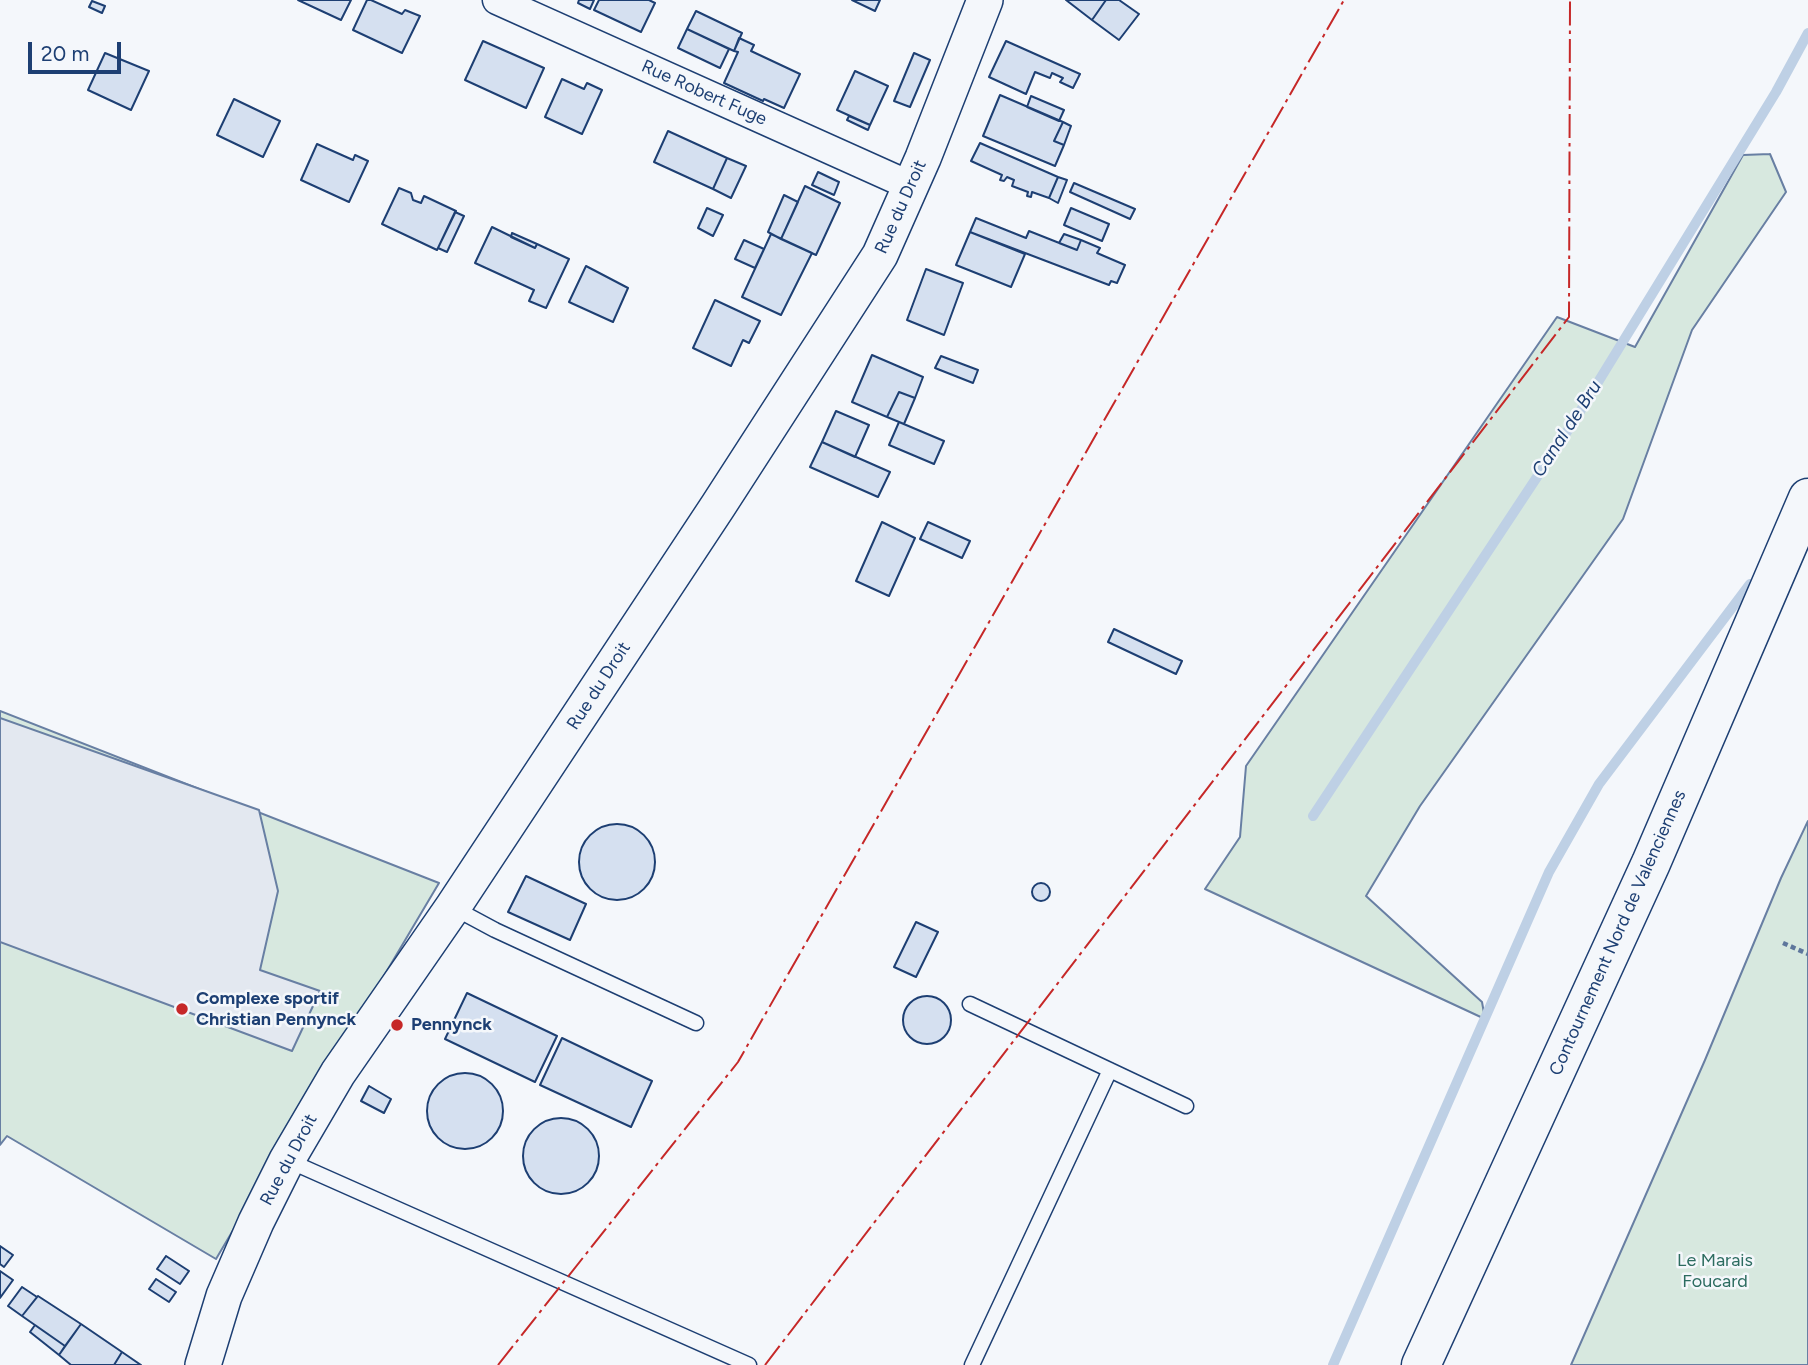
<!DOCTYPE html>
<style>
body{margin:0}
#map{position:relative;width:1808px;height:1365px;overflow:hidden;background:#f4f7fb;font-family:Figtree,sans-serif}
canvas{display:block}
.scale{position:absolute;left:28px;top:42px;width:93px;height:32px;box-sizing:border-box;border:4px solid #1d3f73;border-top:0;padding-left:9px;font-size:21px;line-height:24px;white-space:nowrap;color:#1d3f73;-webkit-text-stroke:5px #f4f7fb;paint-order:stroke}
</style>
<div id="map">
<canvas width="1808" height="1365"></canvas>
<div class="scale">20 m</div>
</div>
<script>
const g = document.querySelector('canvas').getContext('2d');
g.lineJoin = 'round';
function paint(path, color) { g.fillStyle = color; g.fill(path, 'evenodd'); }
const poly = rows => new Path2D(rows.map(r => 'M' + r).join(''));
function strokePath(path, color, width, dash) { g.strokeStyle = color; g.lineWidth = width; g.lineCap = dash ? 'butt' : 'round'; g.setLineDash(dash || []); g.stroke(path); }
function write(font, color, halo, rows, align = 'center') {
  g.font = font + ' Figtree,sans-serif'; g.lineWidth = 5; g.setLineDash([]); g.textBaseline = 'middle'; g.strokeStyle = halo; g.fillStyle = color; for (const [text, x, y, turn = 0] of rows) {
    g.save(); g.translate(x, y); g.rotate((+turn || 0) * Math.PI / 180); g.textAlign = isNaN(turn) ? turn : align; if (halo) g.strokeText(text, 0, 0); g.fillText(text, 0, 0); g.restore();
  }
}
const green = poly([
 [1770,154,1786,192,1692,330,1623,519,1420,806,1366,896,1482,1002,1485,1019,1205,889,1240,837,1246,766,1557,317,1635,347,1743,155,1770,154],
 [0,711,439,883,216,1259,7,1136,0,1145,0,711],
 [1808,821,1808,1365,1571,1365,1705,1060,1781,878,1808,821]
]);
paint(green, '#d7e8df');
strokePath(green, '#687fa3', 2);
const parking = poly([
 [0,718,259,810,278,891,260,970,320,991,292,1051,0,942,0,718]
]);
paint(parking, '#e3e8f0');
strokePath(parking, '#687fa3', 2);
strokePath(poly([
 [1313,816,1576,418,1776,92,1808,33],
 [1333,1365,1549,872,1599,784,1750,584]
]), '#bed0e5', 10);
const building = poly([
 [298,0,351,0,341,20,298,0],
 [367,0,371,0,402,14,405,10,420,16,402,53,353,30,367,0],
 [579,0,594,0,590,9,578,3,579,0],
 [599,0,649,0,655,3,641,32,594,10,599,0],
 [852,0,880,0,875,11,852,0],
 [1066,0,1106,0,1092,20,1066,0],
 [1106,0,1119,0,1139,14,1119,40,1092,20,1106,0],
 [92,1,105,6,102,13,89,7,92,1],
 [696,11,742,33,734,51,687,29,696,11],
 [687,29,729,49,720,68,678,48,687,29],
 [739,38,754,45,751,51,800,74,784,108,764,99,763,101,724,83,738,52,734,51,739,38],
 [483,41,544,68,526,108,465,80,483,41],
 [1006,41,1080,74,1073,88,1060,82,1063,78,1052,73,1050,78,1035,72,1026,94,989,77,1006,41],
 [105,53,149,71,131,110,88,90,105,53],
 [914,53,930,60,910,107,894,101,914,53],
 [855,71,888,86,870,125,837,110,855,71],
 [562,79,584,89,587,83,602,90,582,134,545,117,562,79],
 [1000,95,1063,122,1054,141,1064,145,1055,166,983,136,1000,95],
 [1031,96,1064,110,1059,121,1027,107,1031,96],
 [234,99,280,121,263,157,217,135,234,99],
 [849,116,870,125,868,130,847,120,849,116],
 [1063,122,1071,126,1064,145,1054,141,1063,122],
 [668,131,727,158,713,189,654,162,668,131],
 [980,143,1058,177,1049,198,1032,192,1031,197,1027,196,1028,192,1012,186,1014,180,1007,177,1004,181,1000,180,1002,175,971,161,980,143],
 [317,144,353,160,355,155,368,161,349,202,301,180,317,144],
 [727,158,746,166,731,198,713,189,727,158],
 [818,172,839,182,834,195,812,185,818,172],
 [1058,177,1067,180,1058,203,1049,198,1058,177],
 [1074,183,1135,209,1130,219,1070,192,1074,183],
 [805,186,840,203,816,255,781,239,805,186],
 [399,188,411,193,413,200,421,203,424,196,456,211,437,250,382,224,399,188],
 [784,195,798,202,781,239,768,232,784,195],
 [707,208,723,215,713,236,698,228,707,208],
 [1071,208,1109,224,1102,241,1064,225,1071,208],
 [455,212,464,216,447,252,438,248,455,212],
 [976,218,1026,238,1029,231,1077,250,1081,240,1100,248,1097,253,1125,265,1117,283,1111,281,1109,285,970,232,976,218],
 [492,227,535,248,537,244,569,259,546,308,529,301,534,290,475,263,492,227],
 [970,232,1025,254,1011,287,956,265,970,232],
 [512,233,537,244,535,248,511,237,512,233],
 [771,234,812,253,781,315,742,297,771,234],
 [1064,234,1081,240,1077,250,1059,243,1064,234],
 [744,240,764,249,755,268,735,259,744,240],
 [586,266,628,288,613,322,569,302,586,266],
 [926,269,963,283,944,335,907,320,926,269],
 [715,300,760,321,749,343,743,340,731,366,693,348,715,300],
 [872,355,923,377,915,398,899,392,887,417,852,402,872,355],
 [941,356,978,370,973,383,935,368,941,356],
 [899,392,915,398,904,424,887,417,899,392],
 [836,411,869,425,855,457,822,442,836,411],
 [899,422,944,441,934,464,889,445,899,422],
 [822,442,890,472,878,497,810,467,822,442],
 [882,522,915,538,889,596,856,581,882,522],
 [928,522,970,541,962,558,920,539,928,522],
 [1114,629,1182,661,1176,674,1108,642,1114,629],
 '579 862a38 38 0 1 1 76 0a38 38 0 1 1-76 0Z',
 [526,876,586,904,570,940,508,912,526,876],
 '1032 892a9 9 0 1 1 18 0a9 9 0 1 1-18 0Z',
 [916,922,938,932,916,977,894,967,916,922],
 [467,993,557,1036,535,1082,445,1039,467,993],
 '903 1020a24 24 0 1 1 48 0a24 24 0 1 1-48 0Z',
 [562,1038,652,1081,631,1127,540,1085,562,1038],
 '427 1111a38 38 0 1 1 76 0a38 38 0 1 1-76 0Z',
 [369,1086,391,1099,384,1113,361,1101,369,1086],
 '523 1156a38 38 0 1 1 76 0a38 38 0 1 1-76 0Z',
 [0,1246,13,1255,4,1267,0,1264,0,1246],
 [166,1256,189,1271,180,1284,157,1269,166,1256],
 [0,1271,13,1280,0,1298,0,1271],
 [156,1279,176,1292,169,1302,149,1289,156,1279],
 [22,1287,37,1297,22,1316,8,1306,22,1287],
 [38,1296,81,1324,65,1346,22,1316,38,1296],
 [81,1324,122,1352,114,1365,71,1365,59,1355,81,1324],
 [35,1325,65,1346,59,1355,30,1332,35,1325],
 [122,1352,141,1365,114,1365,122,1352]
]);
paint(building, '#d5e0f0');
strokePath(building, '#1d3f73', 2);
const service = poly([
 [454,908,495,930,696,1023],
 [970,1004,1186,1106],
 [287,1160,749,1365],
 [972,1365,1110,1070]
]);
const minor = poly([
 [497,0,911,186]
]);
const tertiary = poly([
 [203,1365,224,1296,256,1222,287,1160,338,1073,453,907,718,506,880,255,923,158,985,0]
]);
const primary = poly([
 [1421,1365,1651,863,1808,498]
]);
strokePath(service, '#1d3f73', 17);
strokePath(minor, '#1d3f73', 31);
strokePath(tertiary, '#1d3f73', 38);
strokePath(primary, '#1d3f73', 41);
strokePath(poly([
 [1783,943,1808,954]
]), '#5e769c', 4.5, [5, 3.5]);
strokePath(service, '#f4f7fb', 14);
strokePath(minor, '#f4f7fb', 28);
strokePath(tertiary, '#f4f7fb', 35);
strokePath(primary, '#f4f7fb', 38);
strokePath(poly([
 [498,1365,738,1062,1344,0],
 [765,1365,1569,317,1570,0]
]), '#c62828', 2, [24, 5, 3.5, 5]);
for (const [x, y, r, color] of [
 [182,1009,7,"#c62828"],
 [397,1025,7,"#c62828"]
]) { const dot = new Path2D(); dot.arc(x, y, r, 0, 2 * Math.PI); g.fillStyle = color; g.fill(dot); strokePath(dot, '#f4f7fb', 2.5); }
write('18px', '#1d3f73', '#f4f7fb', [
 ["Rue Robert Fuge",704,93,24],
 ["Rue du Droit",901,207,-66],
 ["Rue du Droit",599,686,-57],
 ["Contournement Nord de Valenciennes",1618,933,-66],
 ["Rue du Droit",289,1160,-62]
]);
write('bold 18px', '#1d3f73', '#f4f7fb', [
 ["Complexe sportif",196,999],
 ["Christian Pennynck",196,1020],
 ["Pennynck",411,1025]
], 'left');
write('18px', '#2c6c60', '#f4f7fb', [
 ["Le Marais",1715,1261],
 ["Foucard",1715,1282]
]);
write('italic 19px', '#1d3f73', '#f4f7fb', [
 ["Canal de Bru",1567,429,-57]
]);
</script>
